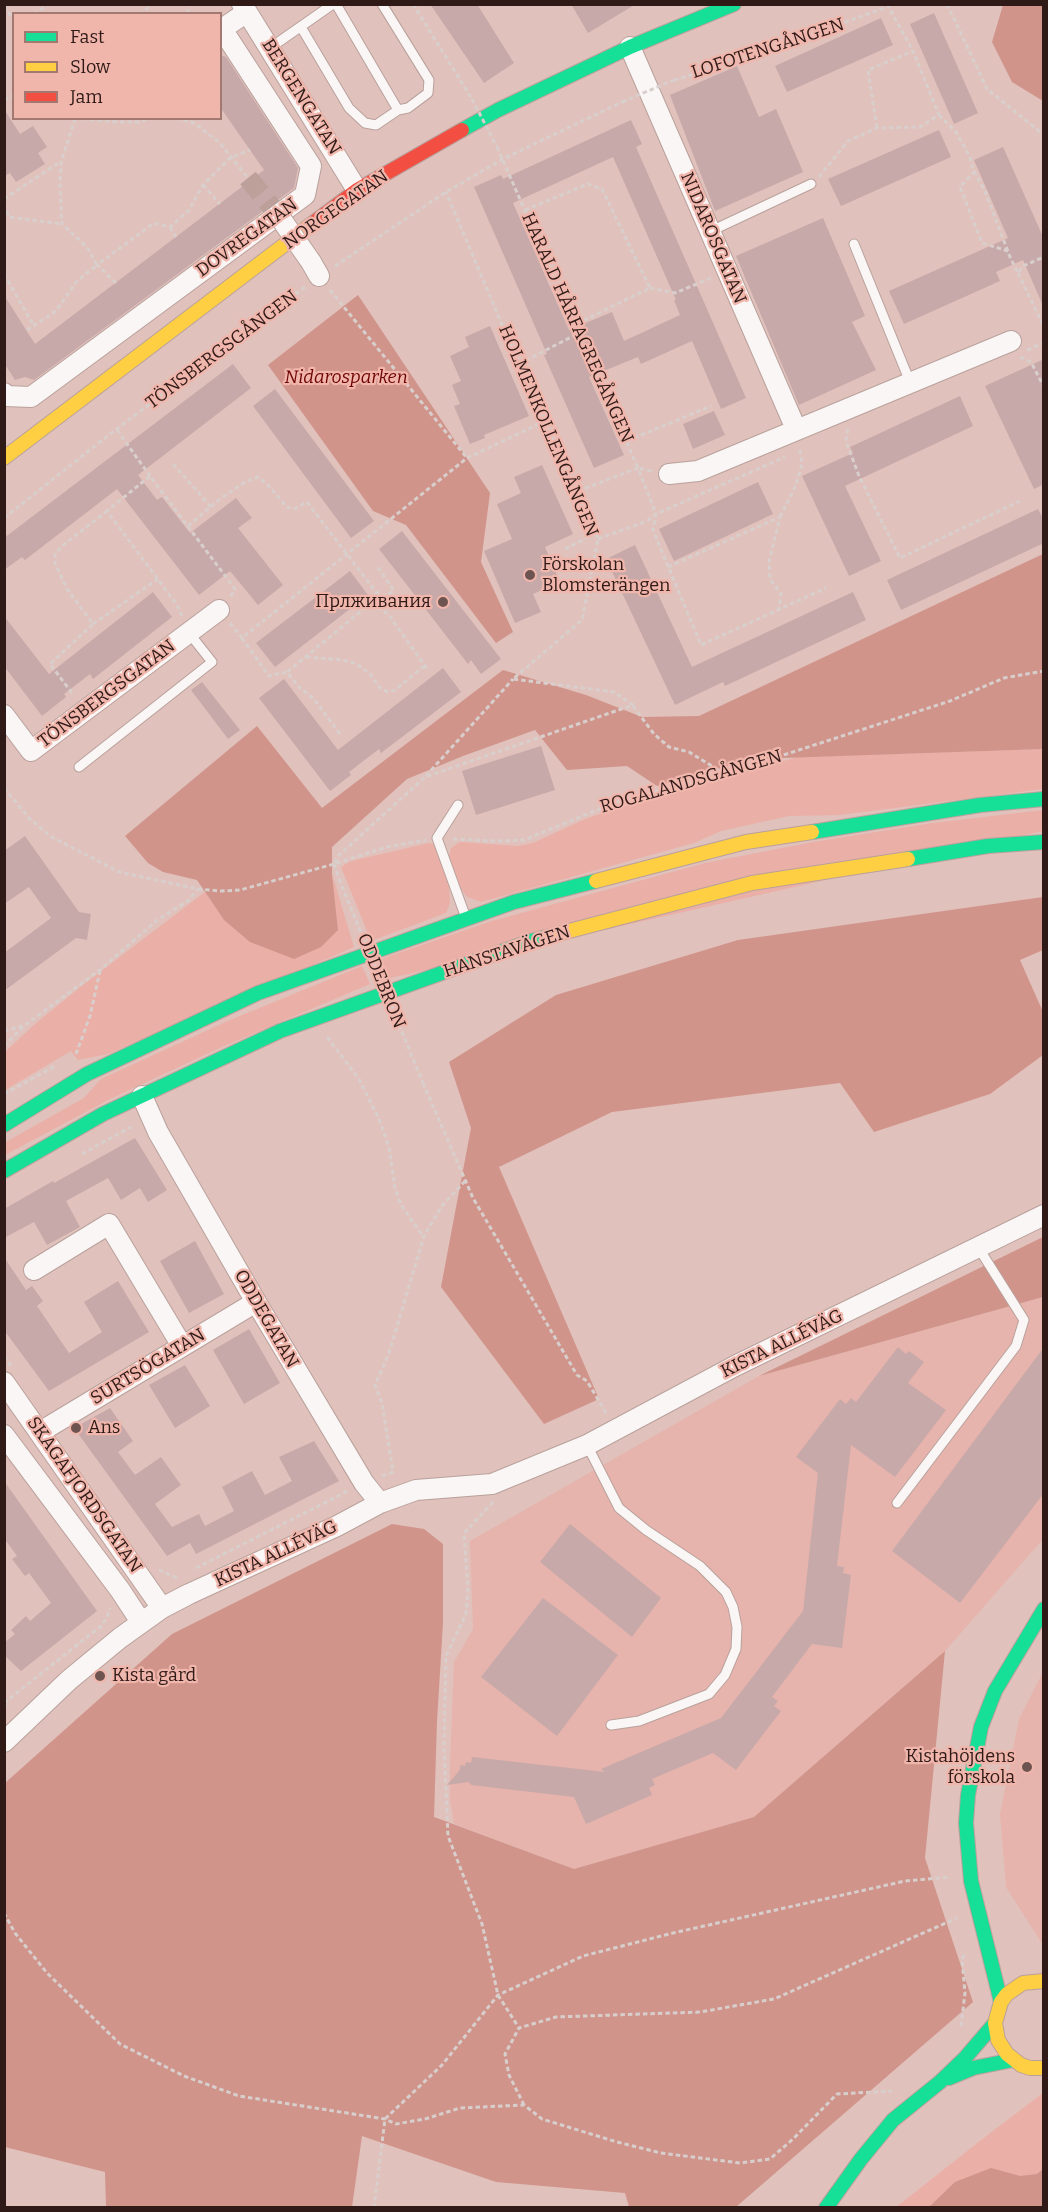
<!DOCTYPE html>
<meta charset="utf-8">
<style>
body{margin:0}
#map{position:relative;width:1048px;height:2212px;overflow:hidden;background:#e1c1bb;font-family:Bitter,serif}
canvas{display:block}
.frame{position:absolute;inset:0;border:6px solid #2f1a17;pointer-events:none}
.legend{position:absolute;left:12px;top:12px;width:210px;height:108px;box-sizing:border-box;background:#f0b6ac;border:2px solid #a37870;margin:0;padding:8px 10px;list-style:none;font-size:18px;color:#2f1a17}
.legend li{display:flex;align-items:center;gap:12px;height:30px}
.legend b{width:30px;border:2px solid #a37870}
</style>
<div id="map">
<canvas width="1048" height="2212"></canvas>
<div class="frame"></div>
<ul class="legend">
<li><b style="height:8px;background:#16e098"></b>Fast</li>
<li><b style="height:8px;background:#ffcf43"></b>Slow</li>
<li><b style="height:8px;background:#f24e42"></b>Jam</li>
</ul>
</div>
<script>
const g = document.querySelector('canvas').getContext('2d');
g.lineJoin = 'round';
function paint(path, color) { g.fillStyle = color; g.fill(path, 'evenodd'); }
const poly = rows => new Path2D(rows.map(r => 'M' + r).join(''));
function strokePath(path, color, width, dash) { g.strokeStyle = color; g.lineWidth = width; g.lineCap = dash ? 'butt' : 'round'; g.setLineDash(dash || []); g.stroke(path); }
function write(font, color, halo, rows, align = 'center') {
  g.font = font + ' Bitter,serif'; g.lineWidth = 4.5; g.setLineDash([]); g.textBaseline = 'middle'; g.strokeStyle = halo; g.fillStyle = color; for (const [text, x, y, turn = 0] of rows) {
    g.save(); g.translate(x, y); g.rotate((+turn || 0) * Math.PI / 180); g.textAlign = isNaN(turn) ? turn : align; if (halo) g.strokeText(text, 0, 0); g.fillText(text, 0, 0); g.restore();
  }
}
paint(poly([
 [1043,1297,1043,1539,945,1651,754,1817,574,1869,454,1824,450,1799,450,1765,454,1662,473,1629,470,1541,759,1376],
 [1043,1672,1043,1945,1006,1887,1000,1814,1019,1719]
]), '#e6b4ac');
paint(poly([
 [1043,749,1043,789,840,815,789,816,721,831,694,843,481,902,467,897,460,887,449,856,451,848,460,842,518,846,533,843,585,819,623,806,798,757],
 [1043,810,1043,831,386,979,378,960,492,921,705,863,813,842,933,823],
 [429,843,435,845,449,885,450,903,446,913,371,941,341,867,351,861],
 [332,874,354,947,108,1054,78,1060,71,1051,5,1090,5,1052,35,1024,79,988,205,892,224,920,338,930],
 [362,966,370,984,222,1047,110,1099,5,1155,4,1143,84,1098,101,1079,230,1020],
 [1043,2093,1043,2207,895,2208,985,2137]
]), '#eaafa6');
paint(poly([
 [1003,5,1043,5,1043,101,1012,82,992,42],
 [358,295,490,493,481,562,513,632,496,643,406,525,373,511,268,365],
 [1043,554,1043,749,754,759,657,786,627,766,567,770,535,730,463,756,407,779,332,847,332,874,338,930,321,947,294,959,250,942,224,920,197,880,163,872,148,863,125,836,257,726,322,808,503,670,586,695,642,717,699,716],
 [1043,897,1043,950,1020,960,1043,1012,1043,1055,990,1094,874,1132,840,1083,612,1112,499,1167,599,1399,544,1424,441,1287,471,1128,449,1062,556,995,738,940],
 [1043,1237,1043,1297,759,1376],
 [392,1524,424,1529,443,1544,443,1623,437,1721,434,1817,574,1869,754,1817,945,1651,925,1858,973,2002,736,2207,629,2207,625,2193,496,2182,362,2136,352,2207,106,2207,105,2172,5,2147,5,1783,172,1634],
 [991,2168,1020,2176,1037,2174,1043,2169,1043,2207,929,2207,955,2182]
]), '#d0948b');
paint(poly([
 [430,4,477,4,514,63,484,83],
 [571,4,636,4,588,33],
 [934,13,978,113,954,124,910,24],
 [881,18,893,45,787,92,775,66],
 [220,55,226,57,298,168,294,188,34,380,25,377,15,380,4,363,4,295,35,344,264,170,220,107],
 [737,66,759,117,776,109,803,172,715,211,670,95],
 [4,109,20,134,33,126,47,147,38,153,45,164,16,182,10,173,4,176],
 [631,120,642,144,636,147,746,398,721,409,692,341,641,364,638,357,589,377,624,455,594,468,544,355,547,354,474,187,501,175,503,179],
 [613,157,676,300,674,300,680,315,624,341,612,312,569,330,513,203],
 [939,130,951,157,841,206,828,179],
 [1003,147,1044,239,1044,308,1023,260,996,272,1000,281,904,324,889,291,1008,238,974,160],
 [823,218,865,316,852,322,876,370,799,405,736,256],
 [490,326,529,416,484,435,485,438,470,444,454,406,460,404,452,385,461,381,450,356,469,347,465,337],
 [1044,359,1044,484,1034,489,985,386],
 [233,364,251,388,138,475,157,500,162,497,190,533,236,498,252,518,238,528,283,585,258,605,230,571,199,595,117,489,25,560,22,557,4,570,4,538],
 [275,389,374,521,351,538,253,406],
 [960,396,973,426,845,486,881,561,849,576,802,476,853,453,850,447],
 [714,411,725,435,693,449,683,424],
 [542,465,573,534,545,547,560,582,533,594,541,612,515,623,484,551,512,539,497,504,521,493,514,477],
 [758,482,773,514,674,561,659,529],
 [1038,509,1044,520,1044,543,901,610,887,580],
 [402,531,501,659,481,674,471,660,468,664,379,549],
 [635,545,692,667,853,592,866,620,725,686,723,682,675,705,606,559],
 [350,571,368,595,275,667,256,643],
 [153,592,172,617,93,679,90,674,64,694,66,697,42,716,4,666,4,616,49,674],
 [443,668,461,692,381,753,379,749,349,772,351,775,330,791,259,698,284,679,338,750],
 [202,682,240,730,228,739,191,690],
 [541,746,555,790,476,815,462,771],
 [25,836,79,912,91,914,87,940,76,938,4,991,4,953,51,918,29,887,4,904,4,851],
 [135,1138,167,1190,148,1202,140,1188,121,1200,108,1178,66,1201,80,1227,47,1245,34,1222,4,1238,4,1209,53,1181,54,1183],
 [195,1241,224,1294,189,1313,160,1261],
 [4,1257,26,1290,32,1286,43,1301,37,1306,69,1353,102,1332,84,1302,118,1281,149,1332,49,1391,4,1330],
 [249,1329,280,1383,244,1404,213,1350],
 [898,1347,906,1354,909,1351,924,1362,908,1383,946,1410,895,1477,851,1445,837,1566,844,1567,843,1573,851,1575,842,1648,812,1644,772,1697,778,1701,774,1706,781,1711,736,1770,713,1753,652,1779,655,1785,649,1788,652,1795,586,1824,574,1797,471,1785,469,1782,447,1785,460,1770,460,1765,465,1766,466,1762,471,1763,472,1757,605,1772,601,1769,721,1718,803,1611,818,1473,796,1457,840,1399,846,1404,851,1398,856,1402],
 [1044,1347,1044,1493,960,1603,892,1551],
 [185,1365,210,1406,175,1428,149,1385],
 [110,1408,133,1441,118,1452,135,1475,161,1457,181,1485,155,1504,172,1527,199,1514,205,1526,234,1511,222,1487,252,1471,265,1495,292,1481,279,1457,314,1441,339,1481,196,1554,190,1543,167,1556,74,1428],
 [4,1481,97,1611,21,1671,4,1655,4,1643,15,1634,11,1630,26,1616,30,1621,51,1603,29,1573,25,1576,12,1559,17,1556,4,1538],
 [570,1524,661,1598,632,1637,540,1562],
 [543,1598,618,1655,557,1736,481,1677]
]), '#c8a9a9');
strokePath(poly([
 [248,178,279,216]
]), '#bda09a', 20, [20, 10]);
const lane = poly([
 [336,4,398,110,408,108,428,93,429,80,382,4],
 [301,27,349,108,365,123,376,125,398,110],
 [270,48,333,4],
 [711,231,811,184],
 [854,244,910,382],
 [79,767,212,662,189,633],
 [458,805,437,838,466,918],
 [587,1445,619,1508,646,1530,700,1566,726,1592,733,1607,737,1627,736,1649,725,1675,709,1694,639,1721,611,1725],
 [897,1503,1016,1346,1024,1320,978,1247]
]);
const street = poly([
 [242,4,357,190],
 [630,47,796,429],
 [311,262,319,276],
 [4,393,6,396,31,397,305,195,311,166,222,29,247,12],
 [669,474,698,471,1011,341],
 [4,715,31,751,219,610],
 [142,1096,158,1132,256,1302,364,1483,380,1503],
 [34,1270,109,1224,182,1346],
 [4,1382,162,1608],
 [40,1432,256,1302],
 [4,1435,120,1590,141,1622],
 [4,1742,69,1680,120,1638,162,1608,189,1594,337,1526,380,1503,416,1490,492,1484,587,1445,735,1366,1044,1215]
]);
const fast = poly([
 [462,130,498,110,630,47,734,4],
 [812,832,980,805,1044,799],
 [908,859,988,846,1044,842],
 [4,1125,87,1074,258,993,514,902,596,881],
 [4,1171,103,1114,280,1031,531,941,550,936],
 [1001,2002,971,1881,966,1823,968,1795,981,1727,995,1691,1044,1609],
 [949,2078,973,2068,1013,2060],
 [826,2208,861,2159,893,2120,940,2082,965,2058,995,2023]
]);
const slow = poly([
 [4,458,309,226],
 [596,881,746,842,812,832],
 [550,936,752,883,908,859],
 [1044,1981,1023,1983,1007,1994,1001,2002,995,2023,998,2040,1007,2054,1021,2065,1030,2068,1044,2068]
]);
const jam = poly([
 [309,226,357,190,462,130]
]);
strokePath(lane, '#b9a19c', 11);
strokePath(street, '#b9a19c', 22);
strokePath(fast, '#b9a19c', 16);
strokePath(slow, '#b9a19c', 16);
strokePath(jam, '#b9a19c', 16);
strokePath(poly([
 [413,4,472,99],
 [887,4,913,51],
 [947,4,987,89,1044,135],
 [4,6,14,20],
 [34,14,49,4],
 [139,14,153,4],
 [188,14,190,4],
 [674,80,742,60,895,4],
 [4,100,14,95],
 [939,115,956,132,970,157,973,169,985,191,1010,257,1018,273,1023,266,1044,257],
 [75,118,117,122,139,122,150,118],
 [176,118,194,123,219,142,248,178],
 [497,147,638,468,652,471],
 [975,171,960,187,982,243,1008,251],
 [819,177,848,141,877,128,920,127,939,115,913,51,868,70,877,128],
 [203,185,220,204],
 [4,199,60,162],
 [4,204,9,217,62,224],
 [525,210,588,184,602,189,650,288,576,324],
 [170,227,176,237],
 [335,266,446,192,503,159,622,102],
 [1018,273,1044,327],
 [4,274,34,326],
 [116,283,97,265,154,223,170,227,189,210,203,185,230,158,250,150],
 [650,288,675,293,711,278],
 [330,290,467,458],
 [27,330,56,311,77,281,97,265,87,247,62,224,60,185,61,162,75,119],
 [1027,350,1044,343],
 [1020,357,1031,362,1044,387],
 [519,364,579,333],
 [848,429,846,441,859,476,900,558,1020,501],
 [117,430,150,476],
 [627,441,711,406],
 [173,464,211,507],
 [578,491,638,468,656,514,653,530,701,645,826,588],
 [780,517,796,485,802,464,800,450],
 [4,518,110,434,305,287],
 [188,526,220,499,245,482,258,477,267,484,287,507,294,509,307,502,376,592,384,596,394,591,377,566],
 [598,539,647,521,656,514,785,457],
 [565,549,596,533],
 [668,567,780,517,769,562,770,579,781,594,779,610],
 [371,603,388,614,428,670],
 [182,616,177,605,107,511,150,476,235,589,230,597],
 [230,623,242,638,467,458,543,422],
 [93,624,158,579],
 [242,638,269,676,287,672],
 [306,657,342,660,355,663,370,674,380,688,388,692,395,690,424,666],
 [72,693,50,664,93,624,67,589,55,563,55,554,62,546,107,511],
 [633,706,654,734,669,747,689,752,725,774],
 [340,734,313,698,299,687,287,672,371,603,377,597,376,592],
 [426,776,513,679],
 [4,788,29,818,50,836,119,872,198,889,221,891,240,890,334,864,387,847,426,840],
 [453,839,495,841,524,840,619,801,725,774,950,701,1004,678,1044,671],
 [335,863,337,857,425,777,633,705,614,692,513,679,582,620,598,539,578,491,543,422,446,192],
 [334,864,339,879],
 [4,1031,23,1026],
 [327,1037,359,1079,379,1119,389,1147,395,1188,401,1205,423,1236],
 [4,1046,25,1025,100,970,156,921,189,900,198,889],
 [76,1054,90,1016,100,971],
 [423,1083,473,1198,577,1375,587,1381,606,1413],
 [4,1094,55,1066],
 [82,1154,131,1127],
 [4,1356,11,1366],
 [382,1476,393,1472,382,1403,375,1385,389,1353,424,1236,442,1206,466,1180],
 [493,1502,464,1533,468,1590,466,1614,446,1656,444,1744,448,1836,482,1924,498,1995,519,2028],
 [196,1568,348,1491],
 [159,1570,177,1578],
 [4,1703,101,1626,107,1617,110,1608],
 [5,1708,6,1702],
 [4,1913,15,1933,47,1973,120,2044,184,2076,239,2096,385,2119,396,2124,425,2119,460,2108,524,2105,542,2119,617,2142,661,2153,740,2163,770,2159,793,2139,837,2094,892,2091],
 [961,2026,965,1993,962,1959,965,1953],
 [524,2105,509,2075,505,2054,519,2028,556,2017,700,2012,774,1999,957,1918],
 [374,2208,385,2119,442,2065,498,1995,583,1956,673,1933,905,1881,950,1877]
]), '#d8cfcd', 3, [4.5, 3]);
strokePath(lane, '#faf6f5', 9);
strokePath(street, '#faf6f5', 20);
strokePath(fast, '#16e098', 14);
strokePath(slow, '#ffcf43', 14);
strokePath(jam, '#f24e42', 14);
const streetBridge = poly([
 [279,216,311,262]
]);
strokePath(streetBridge, '#b9a19c', 22, []);
strokePath(poly([
 [472,99,497,147],
 [622,102,674,80],
 [339,879,423,1083]
]), '#d8cfcd', 3, [4.5, 3]);
strokePath(streetBridge, '#faf6f5', 20);
for (const [x, y, r, color] of [
 [530,575,6,"#6d5450"],
 [443,602,6,"#6d5450"],
 [76,1428,6,"#6d5450"],
 [100,1676,6,"#6d5450"],
 [1027,1767,6,"#6d5450"]
]) { const dot = new Path2D(); dot.arc(x, y, r, 0, 2 * Math.PI); g.fillStyle = color; g.fill(dot); strokePath(dot, '#f0b6ac', 2); }
write('18px', '#2f1a17', '#f0b6ac', [
 ["LOFOTENGÅNGEN",768,49,-18],
 ["BERGENGATAN",301,97,58],
 ["NORGEGATAN",336,210,-35],
 ["DOVREGATAN",247,238,-36],
 ["NIDAROSGATAN",713,238,67],
 ["HARALD HÅRFAGREGÅNGEN",577,328,66],
 ["TÖNSBERGSGÅNGEN",222,350,-37],
 ["HOLMENKOLLENGÅNGEN",548,431,67],
 ["TÖNSBERGSGATAN",107,694,-37],
 ["ROGALANDSGÅNGEN",691,782,-16],
 ["HANSTAVÄGEN",507,952,-18],
 ["ODDEBRON",381,981,68],
 ["ODDEGATAN",266,1319,60],
 ["KISTA ALLÉVÄG",782,1344,-26],
 ["SURTSÖGATAN",148,1367,-31],
 ["SKAGAFJORDSGATAN",84,1495,55],
 ["KISTA ALLÉVÄG",276,1554,-25]
]);
write('italic 18px', '#6e0402', '#f0b6ac', [
 ["Nidarosparken",346,378]
]);
write('18px', '#2f1a17', '#f0b6ac', [
 ["Förskolan",542,565],
 ["Blomsterängen",542,586],
 ["Прлживания",431,602,"right"],
 ["Ans",88,1428],
 ["Kista gård",112,1676],
 ["Kistahöjdens",1015,1757,"right"],
 ["förskola",1015,1778,"right"]
], 'left');
</script>
